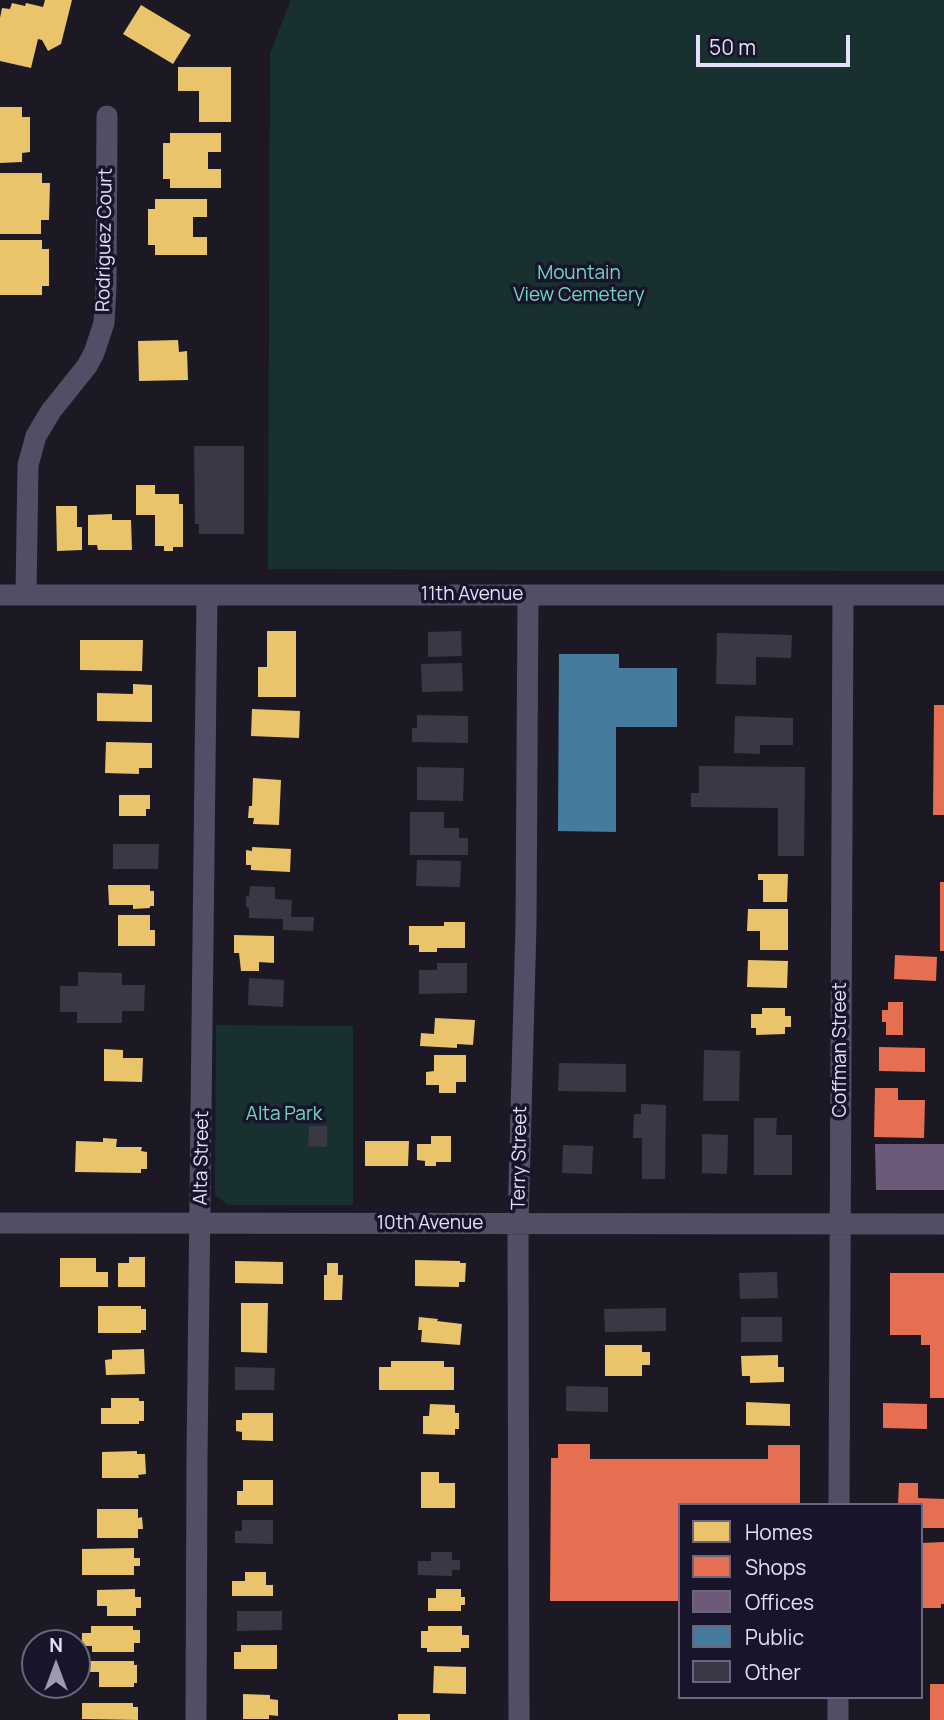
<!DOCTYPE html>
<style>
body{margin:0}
#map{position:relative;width:944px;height:1720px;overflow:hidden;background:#1c1925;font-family:Manrope,sans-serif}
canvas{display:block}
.legend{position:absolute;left:678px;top:1503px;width:245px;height:196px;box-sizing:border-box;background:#18142a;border:2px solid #6a667e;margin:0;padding:9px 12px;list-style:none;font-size:21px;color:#e4e0fc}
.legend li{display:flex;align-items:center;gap:14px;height:35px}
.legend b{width:35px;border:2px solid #6a667e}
.north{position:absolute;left:21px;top:1629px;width:70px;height:70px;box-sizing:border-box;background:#18142a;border:2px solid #6a667e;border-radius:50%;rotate:0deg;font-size:19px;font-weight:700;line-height:28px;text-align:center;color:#e4e0fc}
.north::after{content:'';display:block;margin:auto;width:24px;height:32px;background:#9e9ab1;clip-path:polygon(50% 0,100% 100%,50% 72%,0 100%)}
.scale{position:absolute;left:696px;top:35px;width:154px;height:32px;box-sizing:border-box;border:4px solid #e4e0fc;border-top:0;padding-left:9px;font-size:21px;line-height:24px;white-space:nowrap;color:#e4e0fc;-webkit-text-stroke:5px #18142a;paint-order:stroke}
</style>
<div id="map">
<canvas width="944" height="1720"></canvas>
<ul class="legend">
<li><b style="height:19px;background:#e9c46a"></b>Homes</li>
<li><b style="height:19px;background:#e76f51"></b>Shops</li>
<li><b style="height:19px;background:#6d597a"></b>Offices</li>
<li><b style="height:19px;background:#457b9d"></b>Public</li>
<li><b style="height:19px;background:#3b3846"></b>Other</li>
</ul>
<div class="north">N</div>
<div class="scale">50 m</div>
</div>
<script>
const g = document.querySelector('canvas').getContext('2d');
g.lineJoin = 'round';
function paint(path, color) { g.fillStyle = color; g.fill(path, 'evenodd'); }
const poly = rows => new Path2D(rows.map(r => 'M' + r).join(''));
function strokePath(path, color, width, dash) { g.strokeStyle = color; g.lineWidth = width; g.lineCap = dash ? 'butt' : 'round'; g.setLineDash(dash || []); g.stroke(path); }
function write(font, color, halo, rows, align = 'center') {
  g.font = font + ' Manrope,sans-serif'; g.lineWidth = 7; g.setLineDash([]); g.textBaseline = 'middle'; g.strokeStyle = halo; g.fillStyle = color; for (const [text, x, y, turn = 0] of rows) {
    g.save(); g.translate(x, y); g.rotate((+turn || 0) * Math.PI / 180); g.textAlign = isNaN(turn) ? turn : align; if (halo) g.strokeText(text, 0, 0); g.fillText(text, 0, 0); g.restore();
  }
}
paint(poly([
 [291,0,944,0,944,571,268,569,270,53],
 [216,1025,353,1026,353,1205,228,1205,215,1195]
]), '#193031');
paint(poly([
 [45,0,72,0,61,44,48,51,42,40,38,39,31,68,0,61,0,18,2,8,10,9,12,3,25,6,26,3,43,7],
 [141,5,191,35,173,64,123,34],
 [178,67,231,67,231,122,199,122,199,91,178,91],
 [0,107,22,107,22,117,30,117,30,152,22,153,22,162,0,163],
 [170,133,221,133,221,152,208,152,208,169,221,169,221,188,170,188,170,179,163,179,163,143,170,143],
 [0,173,42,173,42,183,50,183,49,220,41,220,41,234,0,234],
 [155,199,207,199,207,217,193,217,193,237,207,237,207,255,155,255,155,245,148,245,148,209,155,209],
 [0,240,42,240,42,249,49,249,49,286,42,286,42,295,0,295],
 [178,340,179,352,187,351,188,380,139,381,138,341],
 [136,485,155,485,155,494,179,494,179,504,183,504,183,547,173,547,173,551,164,551,164,546,155,546,155,515,136,515],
 [56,506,77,506,77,527,82,527,82,550,57,551],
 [112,514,112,520,131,520,132,550,98,550,97,545,88,545,88,515],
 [267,631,296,631,296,697,258,697,258,667,267,667],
 [80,640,143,640,142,671,80,670],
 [133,684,152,685,152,722,97,721,97,693,133,694],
 [252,709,300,711,299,738,251,736],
 [106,742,152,743,152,768,139,768,139,774,105,773],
 [253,778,281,780,279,825,253,824,254,818,248,818,249,806,252,806],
 [119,795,150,795,150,809,146,809,146,816,119,816],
 [252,847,291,849,290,872,251,870,251,865,246,865,246,850,252,851],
 [758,874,788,874,787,902,763,902,763,880,758,880],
 [108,885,150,885,150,891,154,891,154,906,150,906,150,908,133,909,133,905,109,905],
 [748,909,788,909,788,950,760,950,760,931,747,931],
 [118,915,150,915,150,930,155,930,155,946,118,946],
 [444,922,465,922,465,948,437,948,437,952,419,952,419,945,409,945,409,926,444,926],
 [234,935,274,936,274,963,259,962,259,971,241,971,239,953,234,953],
 [748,960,788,961,787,988,747,987],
 [762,1008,785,1008,785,1016,791,1016,791,1027,785,1027,785,1034,756,1035,756,1028,751,1028,751,1014,762,1014],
 [435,1018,475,1020,473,1045,457,1044,457,1048,420,1046,421,1033,434,1034],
 [104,1049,123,1050,123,1058,143,1058,142,1082,104,1081],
 [434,1055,466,1055,466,1082,456,1082,456,1093,439,1093,439,1085,426,1085,426,1072,434,1071],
 [431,1136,451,1136,451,1162,436,1162,436,1166,425,1166,425,1161,417,1160,417,1144,431,1144],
 [103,1138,117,1139,116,1147,142,1147,141,1151,147,1152,147,1169,141,1169,141,1173,75,1172,76,1141,103,1142],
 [365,1141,409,1141,408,1166,365,1166],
 [129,1257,145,1257,145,1287,118,1287,118,1263,129,1263],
 [60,1258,96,1258,96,1272,108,1272,108,1287,60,1287],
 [415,1260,460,1261,460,1263,466,1263,465,1282,459,1282,459,1287,415,1286],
 [235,1261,283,1262,283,1284,235,1283],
 [327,1263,338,1263,338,1275,343,1275,342,1300,324,1300,324,1275,327,1275],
 [241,1303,268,1303,267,1353,241,1352],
 [98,1306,141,1306,141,1309,146,1309,146,1330,141,1330,141,1333,98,1333],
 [419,1317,438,1319,437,1321,462,1324,460,1345,421,1342,422,1330,418,1330],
 [605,1345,642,1345,642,1352,650,1352,650,1365,642,1365,642,1376,605,1376],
 [144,1349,145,1374,106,1375,105,1360,112,1359,112,1350],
 [778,1355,778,1367,784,1367,784,1382,750,1383,750,1376,742,1376,741,1356],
 [391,1361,444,1361,444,1367,454,1367,454,1390,379,1390,379,1367,391,1367],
 [111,1398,139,1398,139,1401,144,1401,144,1421,139,1421,139,1424,101,1424,101,1408,111,1408],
 [746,1402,790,1404,790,1426,746,1425],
 [430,1404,455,1405,455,1413,459,1413,459,1429,455,1429,455,1435,423,1434,423,1416,429,1416],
 [242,1413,273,1413,273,1441,242,1440,242,1432,236,1431,236,1420,242,1420],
 [137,1451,137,1454,145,1454,146,1474,138,1475,139,1478,102,1478,102,1452],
 [421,1472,439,1472,439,1483,455,1483,455,1508,421,1508],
 [243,1480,273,1480,273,1505,237,1505,237,1491,243,1491],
 [97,1509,138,1509,138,1518,142,1517,143,1529,138,1529,138,1538,97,1538],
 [134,1548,134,1558,140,1558,140,1566,134,1566,134,1575,82,1575,82,1549],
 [245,1572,266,1572,266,1585,273,1585,273,1596,232,1596,232,1581,245,1581],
 [135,1589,135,1597,141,1597,141,1608,136,1608,136,1616,107,1616,107,1606,97,1606,97,1590],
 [436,1589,461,1589,461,1597,465,1597,465,1605,461,1605,461,1611,428,1611,428,1598,436,1598],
 [91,1626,133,1626,133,1630,140,1630,140,1643,134,1643,134,1652,92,1652,92,1646,82,1646,82,1633,91,1633],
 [428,1626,462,1626,462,1635,469,1635,469,1648,461,1648,461,1652,427,1652,427,1648,421,1648,421,1631,428,1631],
 [241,1645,277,1645,277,1669,234,1669,234,1652,241,1652],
 [90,1661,134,1661,134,1665,137,1665,137,1683,134,1683,134,1687,99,1687,99,1672,90,1672],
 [434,1666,466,1667,466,1694,433,1693],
 [243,1694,270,1695,270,1699,278,1700,278,1716,269,1715,269,1719,243,1719],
 [82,1703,133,1703,133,1707,138,1707,138,1720,82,1719],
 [398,1714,430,1714,430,1720,398,1720]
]), '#e9c46a');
paint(poly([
 [934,705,944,705,944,815,933,815],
 [940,882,944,882,944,951,940,951],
 [895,955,937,957,936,981,894,979],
 [888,1002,903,1002,903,1035,886,1035,886,1022,882,1022,882,1010,888,1010],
 [879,1047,925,1048,925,1072,879,1071],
 [875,1088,898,1088,898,1100,925,1100,924,1138,874,1137],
 [890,1273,944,1273,944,1398,930,1398,930,1345,921,1345,921,1335,890,1335],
 [883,1403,927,1404,927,1429,883,1428],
 [558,1444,590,1444,590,1459,768,1459,768,1445,800,1445,800,1505,680,1505,680,1601,550,1601,551,1458,558,1458],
 [899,1483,918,1483,918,1498,944,1499,944,1528,922,1528,921,1505,898,1505],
 [944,1542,944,1604,941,1604,941,1608,921,1608,921,1543],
 [930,1684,944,1684,944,1720,930,1720]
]), '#e76f51');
paint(poly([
 [875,1144,944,1144,944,1190,876,1190]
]), '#6d597a');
paint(poly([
 [559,654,619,654,619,668,677,668,677,727,616,727,616,832,558,831]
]), '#457b9d');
paint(poly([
 [194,446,244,446,244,534,199,534,199,524,195,524],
 [461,631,462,656,428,657,428,632],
 [717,633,792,635,791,658,756,657,756,685,716,684],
 [462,663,463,691,422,692,421,664],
 [417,715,468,716,468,743,412,742,412,728,417,728],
 [735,716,793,718,793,745,760,745,760,754,734,753],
 [699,766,805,767,804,856,778,856,778,808,691,807,691,793,699,793],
 [417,767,464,768,463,801,417,800],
 [410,812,444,812,444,828,459,828,459,838,468,838,468,855,410,855],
 [113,844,159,844,158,869,113,869],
 [417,860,461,861,460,887,416,886],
 [250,886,275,887,275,899,292,900,291,917,314,917,313,931,283,930,283,919,249,918,249,908,246,907,246,896,249,897],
 [437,963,467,963,467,993,419,994,419,970,437,970],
 [78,972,122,973,122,985,145,985,144,1011,122,1011,122,1023,77,1023,77,1012,60,1012,60,986,78,986],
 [249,978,284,980,283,1007,248,1005],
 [704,1050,740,1051,739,1101,703,1101],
 [559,1063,626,1064,626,1092,558,1091],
 [641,1104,666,1105,665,1179,642,1179,642,1138,633,1138,634,1114,641,1114],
 [754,1118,777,1118,776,1135,792,1135,792,1175,754,1175],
 [309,1126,327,1126,327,1147,308,1146],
 [702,1134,728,1135,727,1174,702,1173],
 [563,1145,593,1146,592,1174,562,1173],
 [777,1272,778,1298,740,1299,739,1273],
 [666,1308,666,1331,605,1332,604,1309],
 [741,1317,782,1317,782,1342,741,1342],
 [235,1367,275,1368,274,1390,235,1390],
 [566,1386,608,1387,608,1412,566,1411],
 [242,1520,273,1520,273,1544,235,1543,235,1531,242,1531],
 [431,1552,452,1552,452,1560,460,1560,460,1570,452,1570,452,1576,418,1575,418,1561,431,1561],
 [237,1611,282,1611,282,1630,237,1631]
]), '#3b3846');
strokePath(poly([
 [0,595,944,595],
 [26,595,28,465,36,436,51,411,87,366,94,353,104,323,106,287,107,116],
 [0,1223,944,1224],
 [839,1505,843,595],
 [196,1720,197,1457,207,595],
 [519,1720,518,1224,526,925,528,595],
 [838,1720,838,1697]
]), '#514f65', 21);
write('19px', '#e4e0fc', '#18142a', [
 ["Rodriguez Court",105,240,-89],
 ["11th Avenue",472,595],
 ["Coffman Street",841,1050,-90],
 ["Alta Street",202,1158,-89],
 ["Terry Street",520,1158,-89],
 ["10th Avenue",430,1224]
]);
write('19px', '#72d7be', '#18142a', [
 ["Mountain",579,274],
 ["View Cemetery",579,296],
 ["Alta Park",284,1115]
]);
</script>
